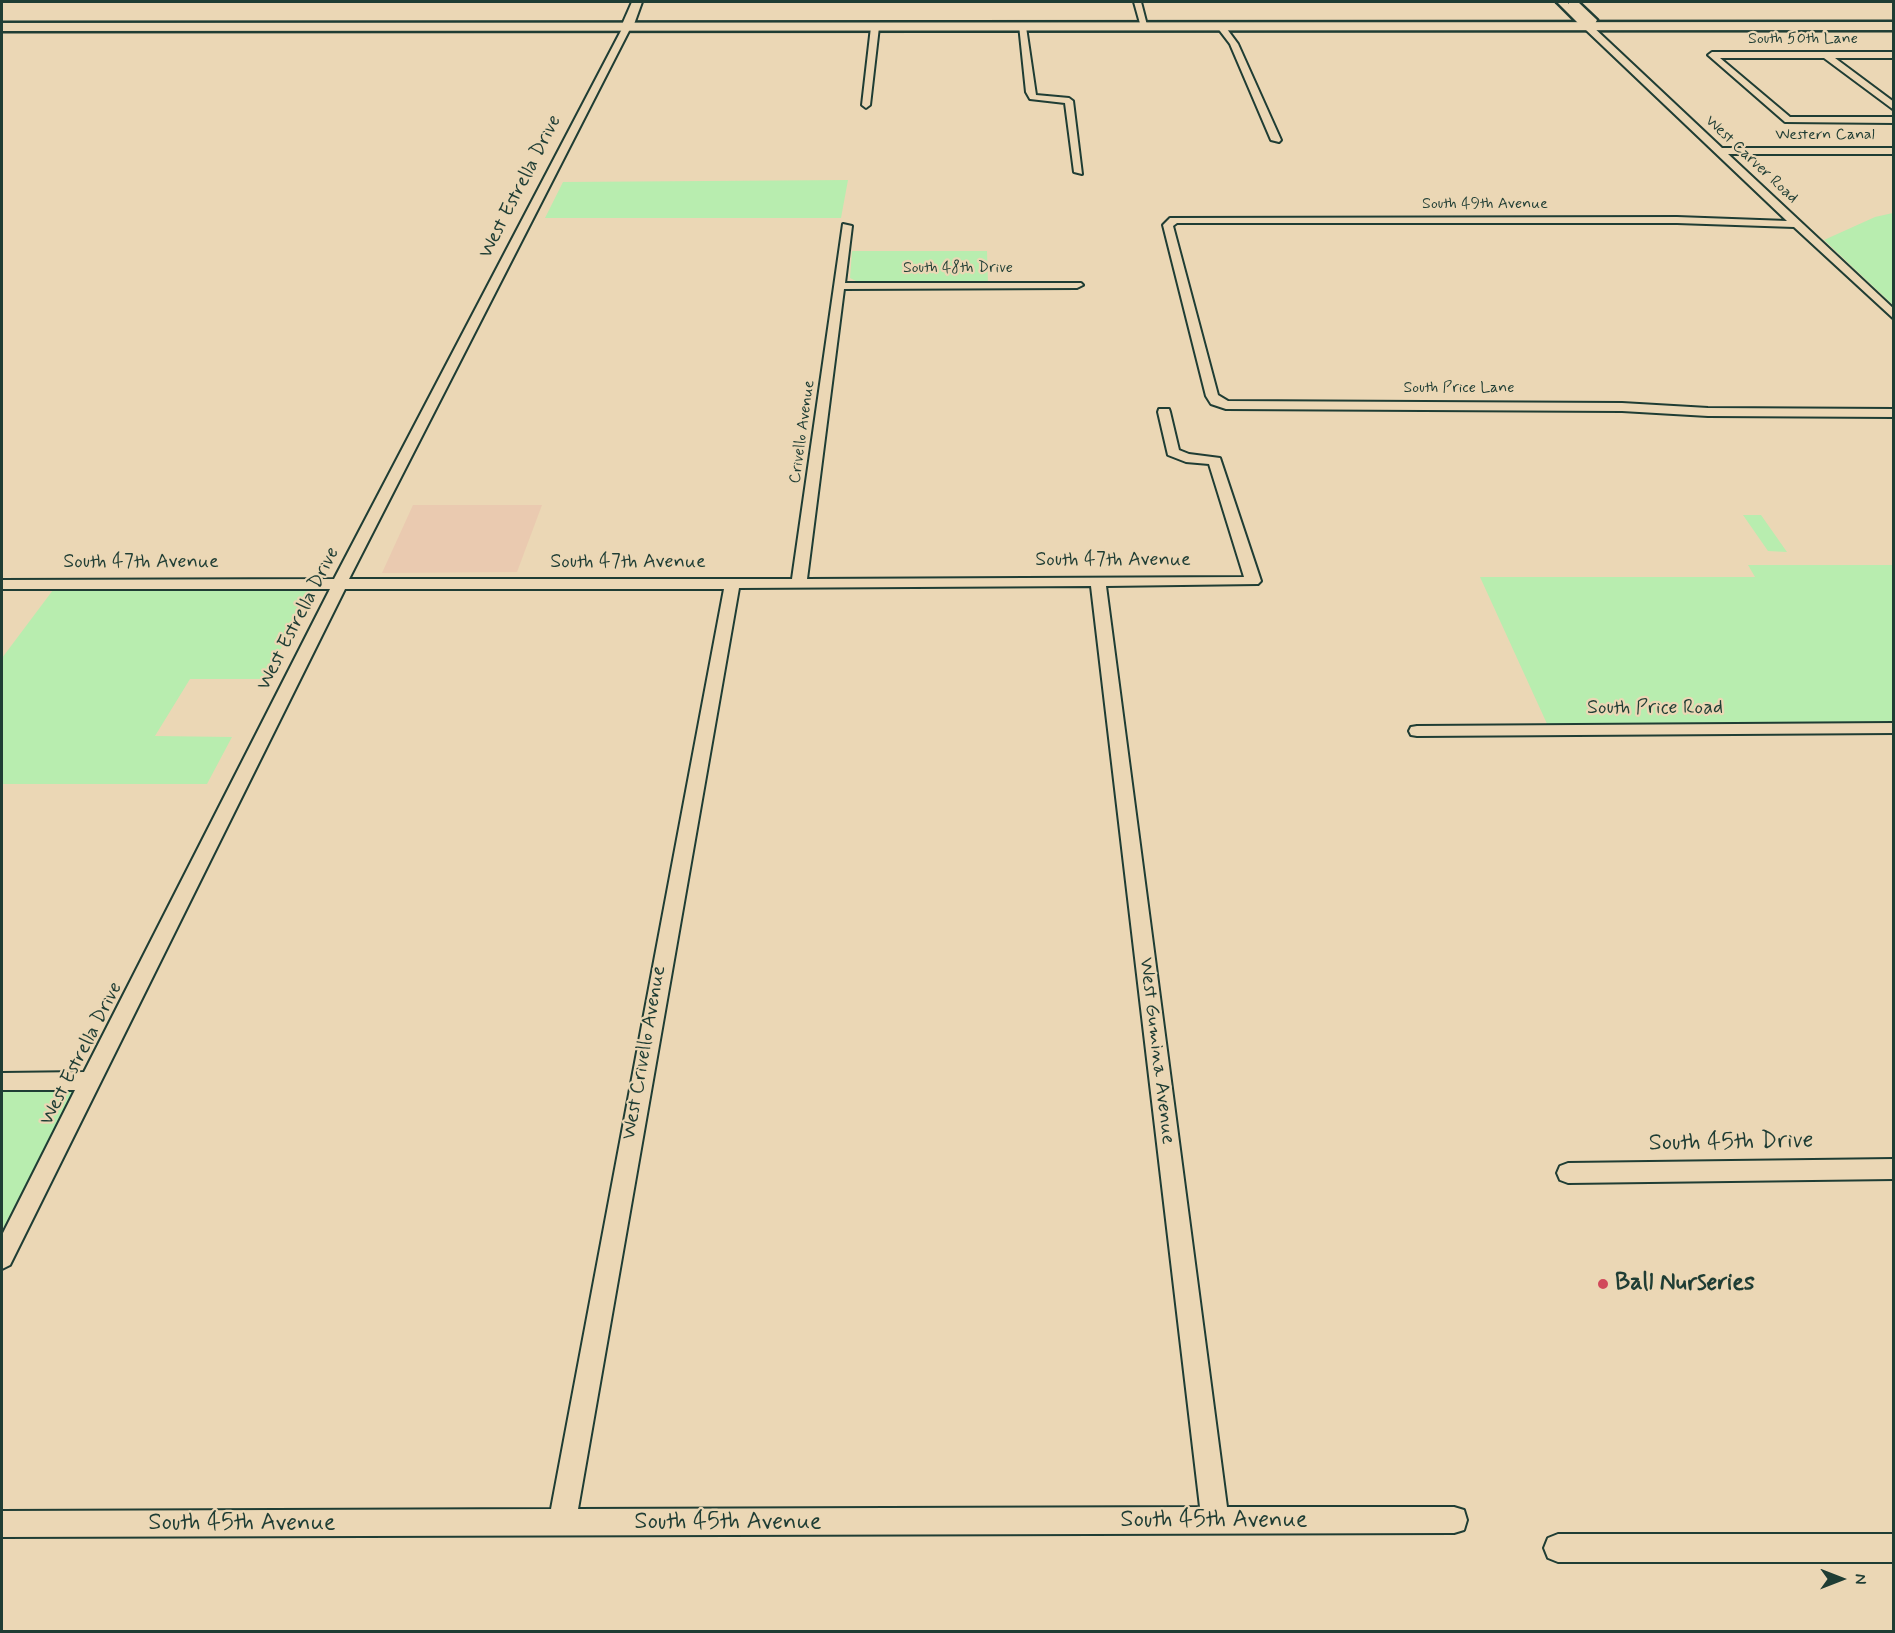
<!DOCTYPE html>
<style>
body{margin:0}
#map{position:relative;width:1895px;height:1633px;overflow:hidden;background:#ebd7b5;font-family:Mynerve,sans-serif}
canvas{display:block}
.frame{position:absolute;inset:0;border:3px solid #1f3d34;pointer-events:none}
.north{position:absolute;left:1811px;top:1549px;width:60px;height:60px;-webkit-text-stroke:4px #ebd7b5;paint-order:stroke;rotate:90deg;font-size:16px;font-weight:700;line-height:24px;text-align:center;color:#1f3d34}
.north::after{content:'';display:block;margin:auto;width:21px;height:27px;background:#1f3d34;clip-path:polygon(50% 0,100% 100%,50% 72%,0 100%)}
</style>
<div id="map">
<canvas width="1895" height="1633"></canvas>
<div class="frame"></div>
<div class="north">N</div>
</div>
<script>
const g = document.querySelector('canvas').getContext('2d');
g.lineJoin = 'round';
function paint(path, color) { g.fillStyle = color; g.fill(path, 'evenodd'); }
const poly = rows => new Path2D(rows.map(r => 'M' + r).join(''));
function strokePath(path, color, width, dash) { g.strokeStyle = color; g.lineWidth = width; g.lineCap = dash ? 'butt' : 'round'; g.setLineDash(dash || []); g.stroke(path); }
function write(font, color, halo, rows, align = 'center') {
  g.font = font + ' Mynerve,sans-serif'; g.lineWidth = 4.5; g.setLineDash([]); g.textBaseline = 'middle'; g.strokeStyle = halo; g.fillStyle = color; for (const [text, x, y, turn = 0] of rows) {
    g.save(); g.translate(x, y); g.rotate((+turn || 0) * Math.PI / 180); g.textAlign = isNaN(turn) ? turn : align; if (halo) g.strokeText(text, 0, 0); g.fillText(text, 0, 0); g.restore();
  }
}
paint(poly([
 [413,505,542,505,517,572,382,573]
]), '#eacab0');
paint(poly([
 [848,180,841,218,545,218,563,182],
 [1893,213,1894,213,1893,305,1824,240,1875,217],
 [852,251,987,251,988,284,862,284,850,278],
 [1743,515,1761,515,1787,552,1768,551],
 [1748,565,1893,565,1893,723,1548,726,1480,577,1755,577],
 [56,586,312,587,310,596,264,679,190,679,155,736,232,737,207,784,2,784,2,658],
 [2,1091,74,1092,2,1230]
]), '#b8edaf');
const minor = poly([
 [1134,2,1141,2,1148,29,1141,27,1134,2],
 [627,25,631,27,349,579,792,579,843,224,852,226,845,283,1081,283,1083,285,1077,288,844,289,807,579,1244,577,1209,464,1186,462,1168,455,1158,412,1159,409,1169,409,1170,412,1179,450,1189,454,1220,458,1261,581,1258,584,1106,586,1227,1507,1454,1507,1464,1510,1467,1520,1464,1530,1454,1533,2,1537,2,1511,551,1509,724,589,345,589,10,1265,2,1269,2,1235,75,1090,2,1090,2,1073,84,1072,330,589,2,589,2,580,334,579,623,27,627,25],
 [1091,586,1200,1507,578,1509,739,588,1091,586],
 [875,25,879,27,870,105,866,108,862,105,871,27,875,25],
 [1019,25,1026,27,1036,95,1069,98,1073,101,1082,174,1074,172,1065,103,1030,99,1026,92,1019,25],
 [1218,25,1224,25,1238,44,1281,140,1279,142,1271,140,1230,44,1217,27,1218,25],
 [1585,25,1591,25,1722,148,1894,148,1894,154,1728,154,1894,309,1894,319,1794,227,1677,223,1177,223,1173,226,1218,395,1228,401,1622,403,1708,408,1894,409,1894,417,1708,416,1622,411,1226,409,1211,404,1206,396,1163,225,1170,218,1677,217,1787,221,1585,29,1585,25],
 [1894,52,1894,58,1835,58,1894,102,1894,110,1824,58,1720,58,1790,117,1894,117,1894,123,1785,122,1708,55,1712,52,1894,52],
 [1894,723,1894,733,1417,736,1411,735,1409,731,1411,727,1417,726,1894,723],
 [1894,1159,1894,1179,1568,1183,1560,1180,1557,1173,1560,1166,1568,1163,1894,1159],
 [1558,1534,1894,1534,1894,1562,1558,1562,1548,1558,1544,1548,1548,1538,1558,1534]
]);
const tertiary = poly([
 [1557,2,1567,2,1569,4,1569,2,1578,2,1597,20,1592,29,1584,29,1557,2]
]);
const secondary = poly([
 [632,2,642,2,633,27,627,30,621,27,632,2]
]);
const primary = poly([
 [1894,22,1894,30,2,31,2,23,1894,22]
]);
strokePath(minor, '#1f3d34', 4);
strokePath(tertiary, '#1f3d34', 5);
strokePath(secondary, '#1f3d34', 4);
strokePath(primary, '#1f3d34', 5);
paint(minor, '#ebd7b5');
paint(tertiary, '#ebd7b5');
paint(secondary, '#ebd7b5');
paint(primary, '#ebd7b5');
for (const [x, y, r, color] of [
 [1603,1284,6,"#d1495b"]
]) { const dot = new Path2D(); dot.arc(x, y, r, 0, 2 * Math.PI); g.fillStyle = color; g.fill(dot); strokePath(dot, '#ebd7b5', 2); }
write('16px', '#1f3d34', '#ebd7b5', [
 ["South 50th Lane",1803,40],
 ["Western Canal",1825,136],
 ["West Carver Road",1751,160,43],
 ["South 49th Avenue",1485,205],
 ["South 48th Drive",958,269],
 ["South Price Lane",1459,389],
 ["Crivello Avenue",803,432,-82]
]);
write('20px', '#1f3d34', '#ebd7b5', [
 ["West Estrella Drive",521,187,-63],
 ["South 47th Avenue",1113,561],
 ["South 47th Avenue",141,563],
 ["South 47th Avenue",628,563],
 ["West Estrella Drive",299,619,-63],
 ["South Price Road",1655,709],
 ["West Gumina Avenue",1156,1051,83],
 ["West Crivello Avenue",645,1053,-80],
 ["West Estrella Drive",82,1054,-63]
]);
write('24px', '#1f3d34', '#ebd7b5', [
 ["South 45th Drive",1731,1143,-1],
 ["South 45th Avenue",1214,1521],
 ["South 45th Avenue",728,1523],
 ["South 45th Avenue",242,1524]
]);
write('bold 24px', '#1f3d34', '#ebd7b5', [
 ["Ball Nurseries",1615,1284]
], 'left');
</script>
